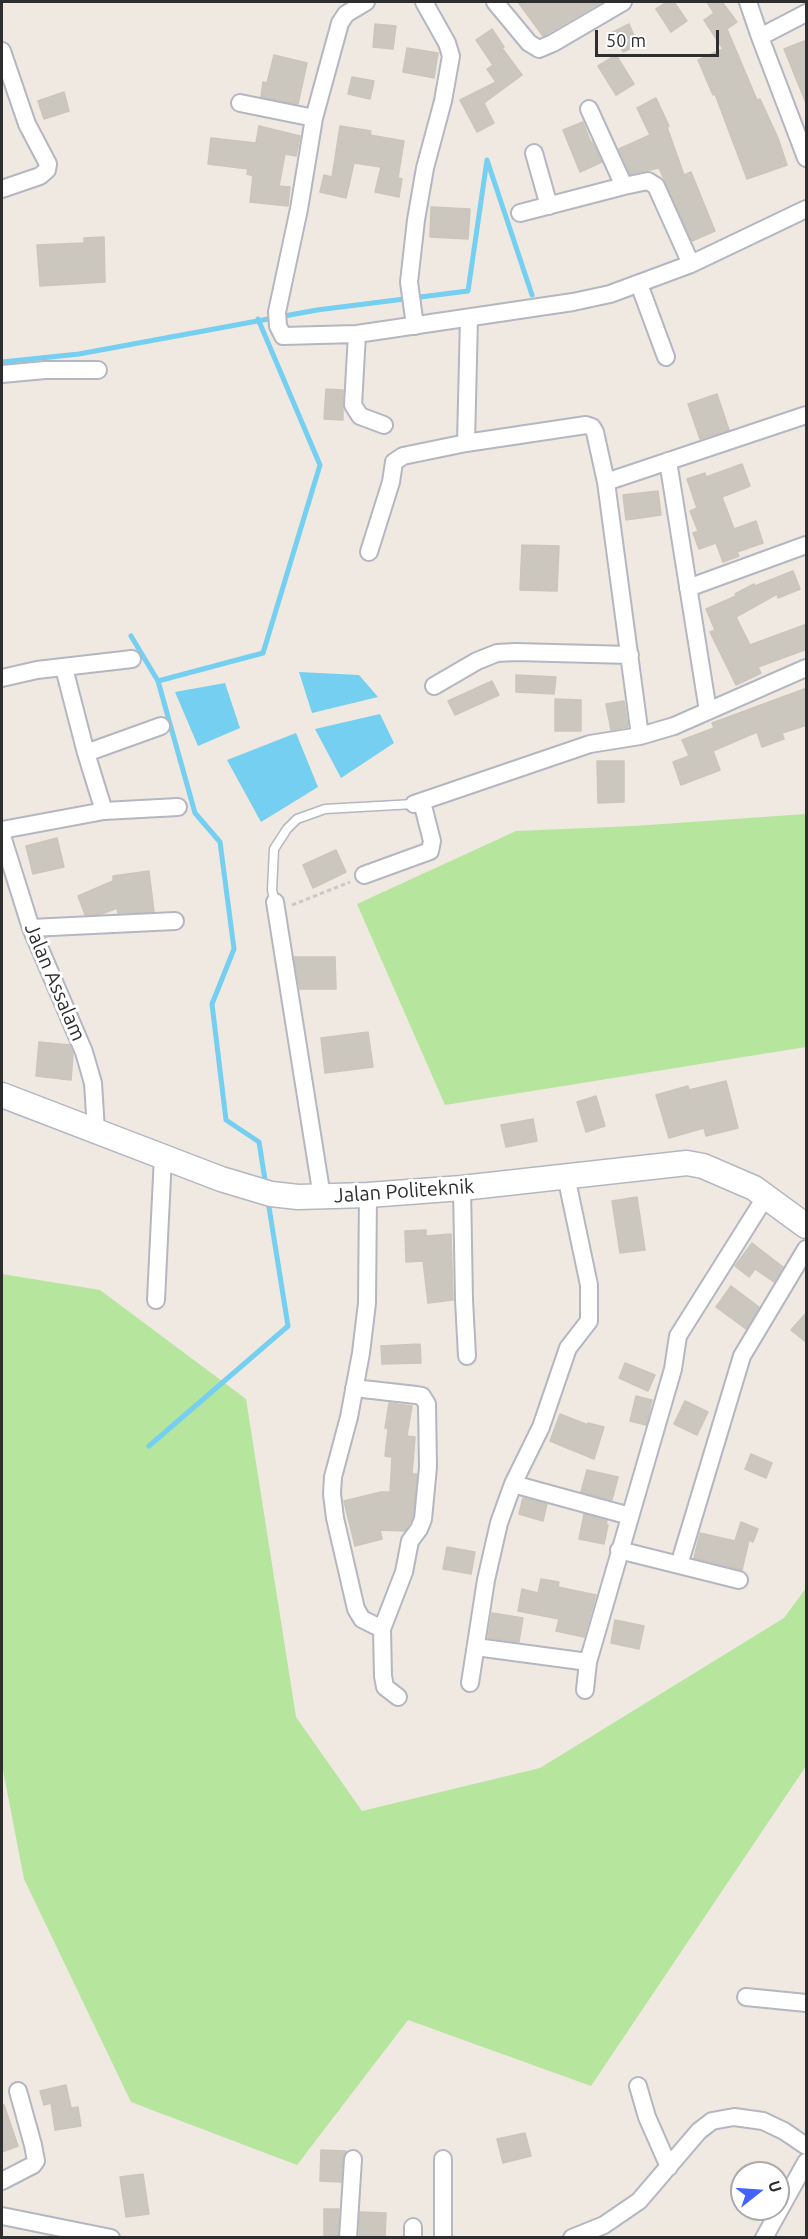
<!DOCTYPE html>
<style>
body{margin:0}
#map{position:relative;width:808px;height:2239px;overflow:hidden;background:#efe9e1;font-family:Ubuntu,sans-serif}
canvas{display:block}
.frame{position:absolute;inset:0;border:3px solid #2e2e2e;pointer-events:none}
.north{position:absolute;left:730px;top:2161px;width:60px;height:60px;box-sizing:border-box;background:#fff;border:2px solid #ababab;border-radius:50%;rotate:73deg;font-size:16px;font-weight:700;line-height:24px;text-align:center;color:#2e2e2e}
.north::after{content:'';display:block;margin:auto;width:21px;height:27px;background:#4264fb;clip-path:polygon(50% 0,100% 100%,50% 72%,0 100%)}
.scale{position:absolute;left:595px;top:30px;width:124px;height:27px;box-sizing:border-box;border:3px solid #2e2e2e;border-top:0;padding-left:8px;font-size:18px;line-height:21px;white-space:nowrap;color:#2e2e2e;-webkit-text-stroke:4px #fff;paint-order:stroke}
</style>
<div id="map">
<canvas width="808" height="2239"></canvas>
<div class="frame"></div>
<div class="north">U</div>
<div class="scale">50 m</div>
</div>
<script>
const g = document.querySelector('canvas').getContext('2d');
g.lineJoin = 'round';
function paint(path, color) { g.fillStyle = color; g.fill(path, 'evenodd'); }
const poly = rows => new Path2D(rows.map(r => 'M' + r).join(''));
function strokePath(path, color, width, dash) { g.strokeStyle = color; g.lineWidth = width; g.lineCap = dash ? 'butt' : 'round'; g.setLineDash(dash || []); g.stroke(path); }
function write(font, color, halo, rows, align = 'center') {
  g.font = font + ' Ubuntu,sans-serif'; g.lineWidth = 6; g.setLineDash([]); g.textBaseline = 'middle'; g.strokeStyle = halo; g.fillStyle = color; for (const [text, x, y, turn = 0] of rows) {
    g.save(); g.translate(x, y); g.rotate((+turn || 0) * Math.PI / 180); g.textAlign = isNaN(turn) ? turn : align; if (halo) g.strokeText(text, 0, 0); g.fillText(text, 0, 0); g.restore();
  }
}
paint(poly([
 [806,814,806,1047,445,1105,357,904,516,831,634,826],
 [2,1274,100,1290,246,1399,296,1717,362,1811,540,1768,784,1618,806,1588,806,1766,591,2086,408,2020,297,2165,131,2102,24,1879,2,1765]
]), '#b6e59e');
paint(poly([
 [299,672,359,675,378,697,312,713],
 [225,683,240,728,198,746,175,692],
 [380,714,394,743,341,778,315,729],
 [296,733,318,787,261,822,227,760]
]), '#75cff0');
strokePath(poly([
 [2,362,79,354,317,310,468,291,487,160,532,295],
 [131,636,158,681,195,813,220,842,234,949,212,1004,226,1120,259,1142,266,1186],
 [158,681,263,653,320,465,258,319],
 [149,1446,288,1326,268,1201]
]), '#75cff0', 5);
const building = poly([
 [518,2,601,2,543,36,518,2],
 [667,2,674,2,687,21,671,32,656,9,667,2],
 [707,2,722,2,737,22,727,29,757,100,760,99,778,138,787,165,747,179,715,94,713,95,698,60,723,49,704,20,714,13,707,2],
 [375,24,396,26,393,49,373,47,375,24],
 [629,24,638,45,623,52,613,32,629,24],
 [492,29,504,47,502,48,522,75,484,103,494,123,477,132,460,100,496,82,487,69,493,65,476,40,492,29],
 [807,40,807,103,806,103,784,49,807,40],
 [407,48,438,53,434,78,403,72,407,48],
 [274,55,307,63,298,104,261,97,263,82,267,83,274,55],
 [616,55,634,84,616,95,598,66,616,55],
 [352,77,374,81,370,99,348,94,352,77],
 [64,92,69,111,44,119,38,101,64,92],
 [656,98,669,126,667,127,684,175,691,172,715,231,692,241,659,168,630,174,619,149,650,135,637,108,656,98],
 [583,122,591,143,592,142,602,162,580,172,563,130,583,122],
 [259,126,300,136,296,156,285,154,279,186,290,187,288,206,250,202,253,176,247,174,248,169,208,164,211,138,256,143,259,126],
 [340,126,371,131,370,135,404,141,398,178,402,179,399,197,375,192,381,167,354,163,346,198,320,192,324,175,332,177,340,126],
 [431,207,470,209,468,239,430,237,431,207],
 [104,237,105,282,40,286,37,245,84,243,84,238,104,237],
 [326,389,343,390,343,420,324,419,326,389],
 [717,394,729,430,700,439,688,404,717,394],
 [742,464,750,486,722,497,734,529,756,521,763,543,737,552,739,556,723,562,716,543,699,549,693,533,698,531,690,511,697,508,687,479,705,473,706,477,742,464],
 [658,491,661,515,626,520,623,495,658,491],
 [522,545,559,546,557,591,520,590,522,545],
 [793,571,800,589,778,598,777,594,736,617,750,645,807,624,807,649,758,667,761,673,736,685,710,632,715,630,706,609,736,596,735,594,754,584,755,586,793,571],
 [516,675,556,677,554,694,516,692,516,675],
 [492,681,499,695,455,715,448,701,492,681],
 [807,688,807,725,782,733,784,739,762,747,757,732,713,751,720,770,681,785,673,762,689,756,682,740,714,728,712,723,807,688],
 [555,699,581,700,581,731,555,731,555,699],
 [624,701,628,727,611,730,606,704,624,701],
 [597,761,624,761,624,802,598,803,597,761],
 [57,838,64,867,33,874,26,846,57,838],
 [336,850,346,872,313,888,303,865,336,850],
 [149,871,154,912,118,913,117,908,102,914,85,915,78,896,113,881,113,876,149,871],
 [335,957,336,989,300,989,294,957,335,957],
 [368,1032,373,1067,325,1073,321,1038,368,1032],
 [39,1042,70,1045,73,1054,71,1080,36,1076,39,1042],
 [726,1081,738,1128,706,1136,704,1128,669,1138,656,1095,688,1086,689,1090,726,1081],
 [596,1096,605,1126,586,1132,577,1102,596,1096],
 [533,1119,537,1141,506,1147,501,1125,533,1119],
 [637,1197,645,1250,620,1253,612,1201,637,1197],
 [426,1230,426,1236,451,1234,453,1300,428,1303,423,1261,406,1262,405,1231,426,1230],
 [752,1243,783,1267,774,1282,755,1269,749,1277,735,1266,752,1243],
 [731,1286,759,1307,746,1329,716,1307,731,1286],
 [807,1312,807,1343,791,1330,807,1312],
 [420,1344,421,1363,382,1364,381,1346,420,1344],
 [625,1363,655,1375,648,1391,619,1378,625,1363],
 [636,1396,652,1400,646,1425,630,1421,636,1396],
 [685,1401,708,1412,697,1435,674,1424,685,1401],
 [389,1403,412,1406,407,1436,415,1437,412,1474,417,1474,413,1517,405,1531,380,1530,382,1539,355,1546,344,1501,381,1492,390,1492,392,1457,385,1456,388,1429,385,1428,389,1403],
 [560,1414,588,1425,588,1423,604,1427,594,1459,550,1441,560,1414],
 [751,1454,772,1463,766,1478,745,1469,751,1454],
 [587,1470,618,1477,612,1500,581,1492,587,1470],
 [523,1498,547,1504,543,1521,519,1514,523,1498],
 [584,1514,607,1521,606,1524,608,1525,604,1544,579,1539,584,1514],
 [741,1522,758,1529,753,1542,749,1540,742,1570,694,1558,700,1533,735,1541,741,1522],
 [447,1547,475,1552,471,1574,443,1569,447,1547],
 [541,1579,559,1582,558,1587,596,1595,584,1637,556,1631,559,1619,518,1611,522,1589,538,1593,541,1579],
 [492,1613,523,1618,519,1642,488,1638,492,1613],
 [615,1620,644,1626,639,1649,611,1643,615,1620],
 [66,2085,71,2108,78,2107,81,2126,55,2130,51,2103,44,2105,40,2091,66,2085],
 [2,2105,4,2105,18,2146,2,2152,2,2105],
 [525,2133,531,2156,503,2163,497,2139,525,2133],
 [321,2150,346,2151,343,2158,341,2182,320,2181,321,2150],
 [143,2174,149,2214,126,2217,120,2177,143,2174],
 [324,2209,339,2209,338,2238,324,2238,324,2209],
 [360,2212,386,2213,385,2238,359,2238,360,2212]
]);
paint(building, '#cbc7bf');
strokePath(building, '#cbc5ba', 1.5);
const lane = poly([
 [275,902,272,890,274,849,287,829,297,819,325,809,414,804]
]);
const street = poly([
 [366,2,346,14,340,23,314,118,299,209,277,312,278,326,283,336,357,334,573,302,610,294,691,264,806,209],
 [495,2,529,43,539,49,553,43,623,2],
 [748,2,760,37,806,158],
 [760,37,806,13],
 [2,51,27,124,48,164,47,170,40,176,2,189],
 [240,103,314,118],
 [589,109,624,186,648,181,656,186,691,264],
 [534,153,549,206],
 [520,213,624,186],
 [639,284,666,357],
 [415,326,409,282,416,220,425,168,443,101,451,56,447,43,424,2],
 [357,334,353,405,360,416,384,425],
 [2,374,45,370,98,370],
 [466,443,469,318],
 [668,461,708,711],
 [369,552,391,482,394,462,403,456,466,443,586,425,592,427,595,432,606,482],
 [688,588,806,545],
 [64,668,86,753,104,811],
 [2,678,37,670,132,659],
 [434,686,477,661,497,653,515,652,630,655],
 [640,736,606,482,806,415],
 [86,753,161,726],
 [414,804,590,744,640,736,674,726,806,668],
 [2,830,104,811,178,807],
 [2,836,31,928,84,1052,93,1083,96,1130],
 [364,875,430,851,432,841,422,802],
 [275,902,322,1197],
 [31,928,175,921],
 [462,1188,464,1300,467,1356],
 [368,1195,367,1303,361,1353,349,1417,333,1477,332,1494,335,1518,356,1609,362,1619,382,1629],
 [156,1300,163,1156],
 [354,1388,416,1395,422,1396,427,1404,428,1467,423,1519,419,1529,410,1541,404,1572,382,1629,383,1676,385,1687,398,1697],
 [513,1484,630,1516],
 [619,1550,739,1580],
 [679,1565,742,1356,806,1249],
 [476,1647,588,1662],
 [470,1683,486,1580,499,1523,513,1484,541,1427,568,1348,589,1321,589,1285,566,1176],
 [585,1690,588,1662,673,1369,678,1336,766,1196],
 [746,1997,806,2003],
 [638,2086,647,2117,669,2167],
 [443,2159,443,2238],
 [2,2181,33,2165,36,2161,33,2145,18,2091],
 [2,2216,111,2238],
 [348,2238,353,2159],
 [413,2238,413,2227],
 [572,2238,604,2225,639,2201,699,2131,712,2121,734,2117,763,2121,784,2131,806,2146],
 [764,2238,806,2162]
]);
const secondary = poly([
 [2,1095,221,1179,271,1194,298,1197,368,1195,462,1188,687,1163,703,1166,754,1188,806,1226]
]);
strokePath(lane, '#b4b7c1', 11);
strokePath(street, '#b4b7c1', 20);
strokePath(secondary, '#b4b7c1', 27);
strokePath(poly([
 [292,905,350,882]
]), '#c9c9c9', 3, [4.5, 3]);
strokePath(lane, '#fff', 8);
strokePath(street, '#fff', 16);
strokePath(secondary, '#fff', 24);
write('20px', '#2e2e2e', '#fff', [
 ["Jalan Assalam",55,982,67],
 ["Jalan Politeknik",404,1191,-4]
]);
</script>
